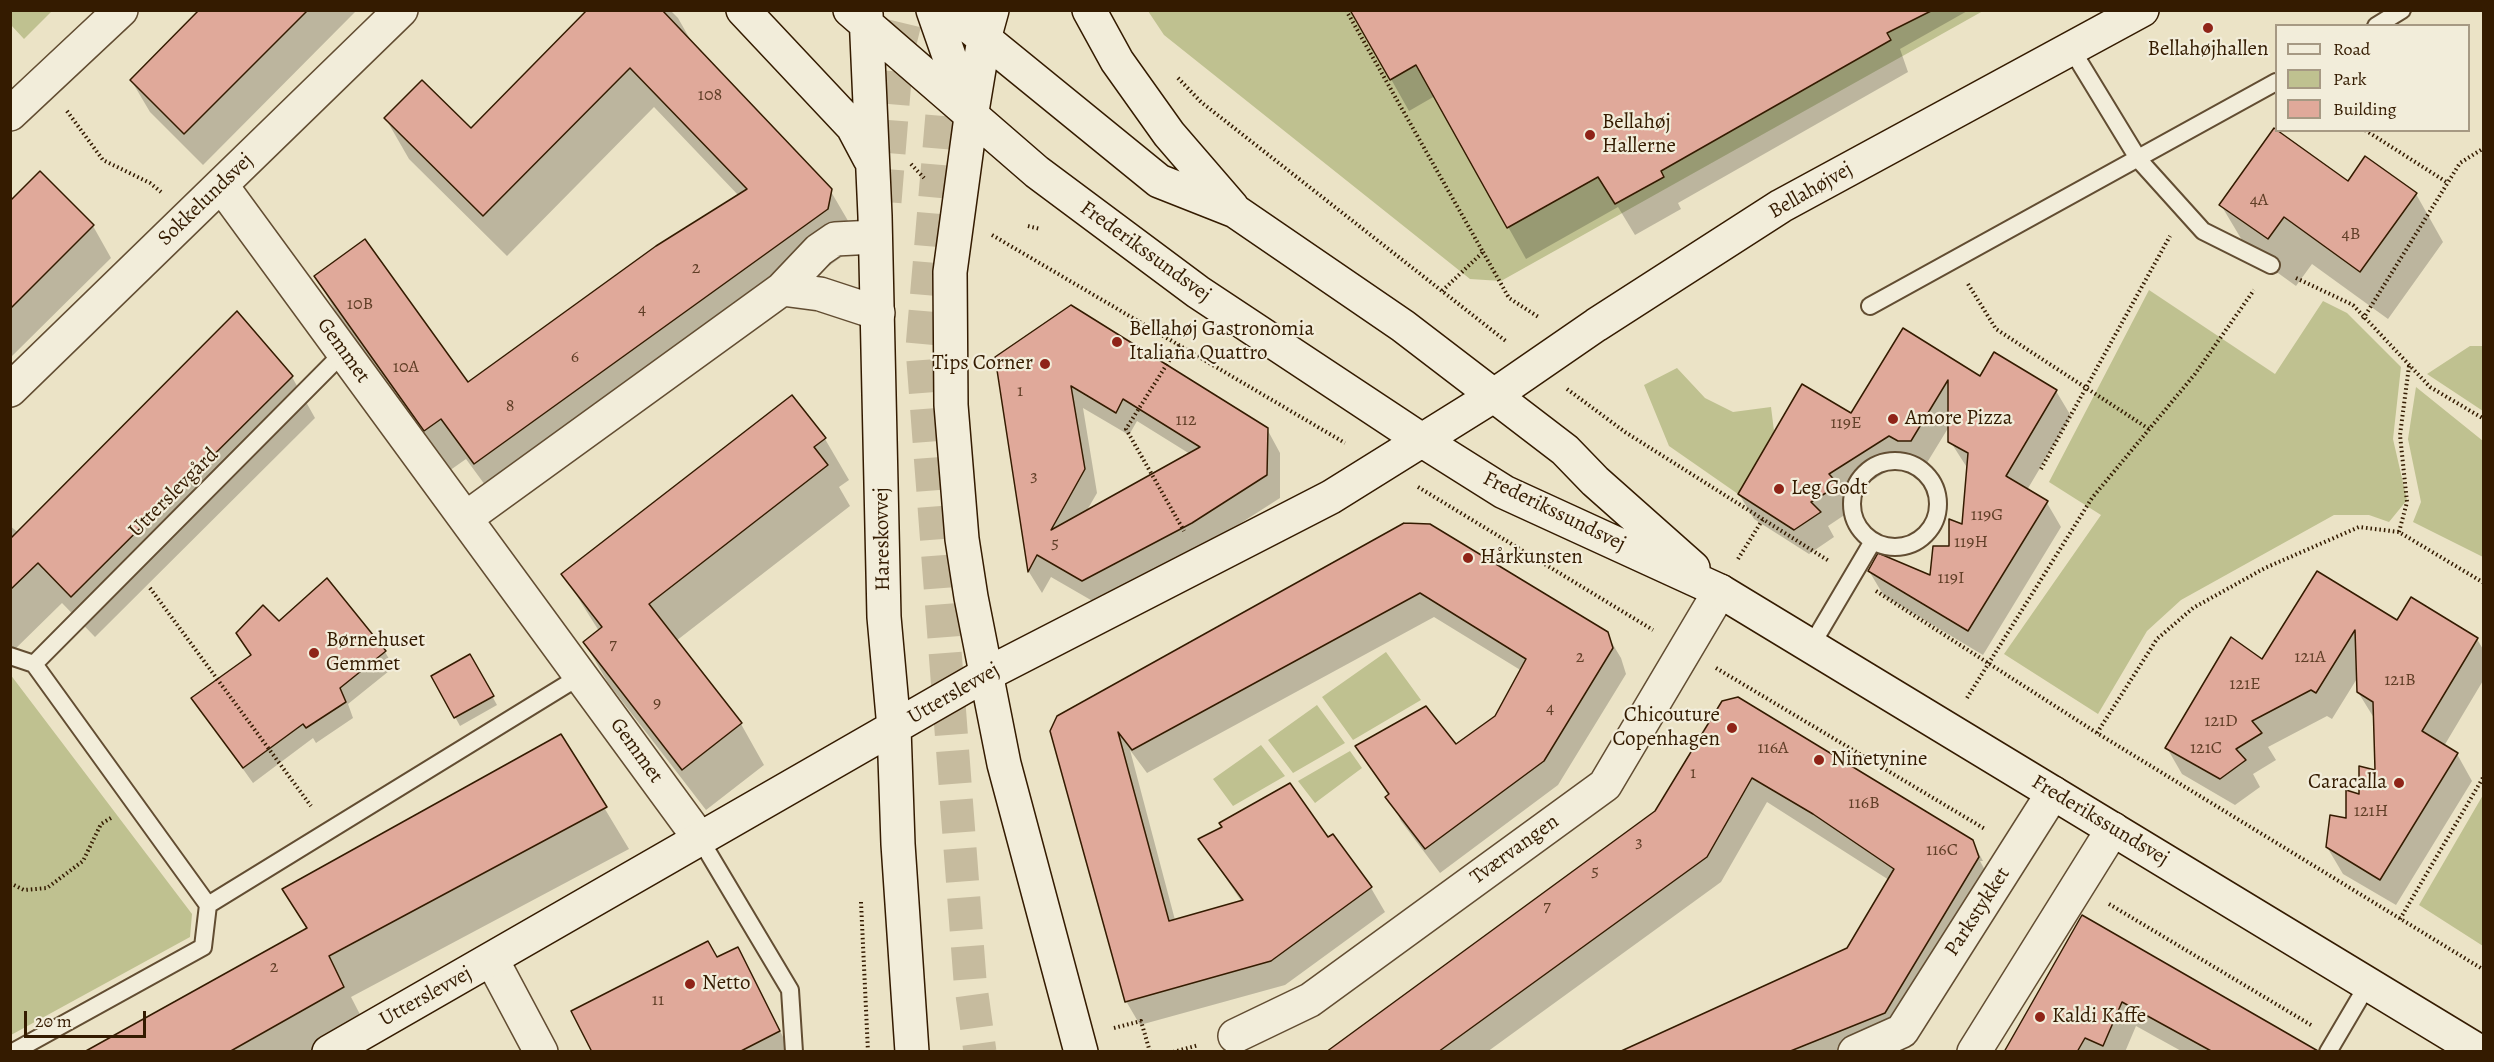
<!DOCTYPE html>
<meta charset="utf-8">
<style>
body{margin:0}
#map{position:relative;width:2494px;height:1062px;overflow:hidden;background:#ebe3c6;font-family:Alegreya,serif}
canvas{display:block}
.frame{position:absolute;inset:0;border:12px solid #341b00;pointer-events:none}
.legend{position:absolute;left:2275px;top:24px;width:195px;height:108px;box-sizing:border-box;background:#f2edda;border:2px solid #a69983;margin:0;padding:8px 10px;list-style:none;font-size:18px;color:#341b00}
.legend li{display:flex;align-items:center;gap:12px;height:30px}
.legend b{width:30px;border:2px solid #a69983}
.scale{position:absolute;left:24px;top:1011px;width:122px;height:27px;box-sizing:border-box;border:3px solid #341b00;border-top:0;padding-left:8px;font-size:18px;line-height:21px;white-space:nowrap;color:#341b00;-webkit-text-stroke:4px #f2edda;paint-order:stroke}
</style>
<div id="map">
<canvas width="2494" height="1062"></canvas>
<div class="frame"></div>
<ul class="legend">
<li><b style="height:8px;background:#f2edda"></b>Road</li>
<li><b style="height:16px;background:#bfc190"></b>Park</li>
<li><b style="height:16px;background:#e0a99a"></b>Building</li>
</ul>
<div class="scale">20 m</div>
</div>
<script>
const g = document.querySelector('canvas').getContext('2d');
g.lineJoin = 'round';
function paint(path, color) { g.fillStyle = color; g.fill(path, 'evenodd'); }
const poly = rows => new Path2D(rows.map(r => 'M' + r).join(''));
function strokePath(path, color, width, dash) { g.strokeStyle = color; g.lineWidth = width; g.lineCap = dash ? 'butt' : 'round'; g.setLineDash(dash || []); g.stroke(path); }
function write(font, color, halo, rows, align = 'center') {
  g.font = font + ' Alegreya,serif'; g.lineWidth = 4.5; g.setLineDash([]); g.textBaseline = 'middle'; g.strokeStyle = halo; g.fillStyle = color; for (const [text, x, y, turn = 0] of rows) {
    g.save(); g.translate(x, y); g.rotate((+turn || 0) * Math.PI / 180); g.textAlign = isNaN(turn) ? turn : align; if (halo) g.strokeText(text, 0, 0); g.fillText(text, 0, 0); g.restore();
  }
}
paint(poly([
 [10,11,11,10,52,11,24,39,11,25],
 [1148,11,1983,11,1501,281,1470,279,1164,35],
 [2149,290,2275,374,2323,301,2347,313,2401,367,2393,439,2407,500,2389,522,2369,515,2334,515,2181,600,2147,631,2098,714,2004,654,2101,515,2049,482],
 [2470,346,2483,346,2483,411,2427,374],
 [1677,368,1705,398,1733,412,1771,407,1774,431,1738,494,1669,446,1644,385],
 [2416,387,2483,441,2483,557,2413,522,2421,502,2408,439],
 [1386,652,1421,700,1353,740,1322,697],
 [10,674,192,914,190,937,11,1035],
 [1317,705,1345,743,1293,773,1268,740],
 [1261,745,1285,776,1233,806,1213,779],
 [1350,751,1362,768,1315,803,1298,781],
 [2483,795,2484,945,2483,946,2419,905]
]), '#bfc190');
paint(poly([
 [201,10,357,10,203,165,150,112,131,80],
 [590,10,670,10,678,18,695,48,830,190,854,231,851,250,499,504,466,459,449,471,339,317,316,277,467,384,739,196,654,107,507,256,409,159,386,119,471,130],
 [1352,10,1969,10,1900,49,1908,72,1678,203,1681,209,1635,235,1618,207,1526,259,1435,96,1409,111],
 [40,173,93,226,111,258,10,358,10,203],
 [2348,183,2416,194,2443,242,2388,319,2312,264,2296,286,2249,252,2221,205],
 [1903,330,1981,378,1995,354,2056,391,2071,416,2027,490,2047,503,2061,527,1983,655,1884,596,1869,571,1931,577,1963,526,1968,469,1950,441,1950,425,1925,466,1914,466,1904,460,1845,498,1852,510,1828,526,1834,537,1809,554,1754,519,1739,494,1851,415],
 [997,357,1267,429,1280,453,1280,498,1205,546,1096,603,1051,577,1042,593,1029,572],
 [1083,408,1129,435,1137,421,1190,454,1086,512,1097,493],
 [292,377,315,418,95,637,62,603,10,654,10,526,19,533],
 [792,397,825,439,849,480,839,487,850,506,676,641,741,724,764,765,706,810,608,683,585,643,599,631,563,574],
 [1404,525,1606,633,1621,658,1626,674,1558,785,1440,873,1401,821,1389,796,1357,747,1456,747,1497,717,1522,671,1434,617,1147,773,1130,750,1175,920,1242,902,1200,840,1328,840,1332,836,1371,888,1385,912,1285,985,1140,1025,1126,1001,1052,731],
 [2317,573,2397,622,2477,639,2484,651,2484,679,2444,746,2457,754,2472,781,2396,905,2343,874,2327,847,2348,820,2377,772,2374,718,2358,692,2358,677,2332,719,2327,716,2268,747,2276,760,2253,774,2260,787,2235,805,2182,774,2167,748,2262,662],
 [279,623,385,652,394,667,348,704,353,718,316,743,313,738,253,783,193,699,252,656,237,634],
 [470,656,497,705,460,726,433,676],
 [1723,703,1972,841,1983,861,1980,861,1992,883,1899,1038,1865,1052,1638,1052,1848,950,1889,880,1767,802,1721,882,1487,1052,1328,1052,1656,812],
 [561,736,629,849,351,997,367,1028,325,1052,87,1052,307,930,284,889],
 [2082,917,2311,1052,2183,1052,2136,1026,2125,1052,2006,1052],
 [737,949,791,1052,594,1052,717,959]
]), '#0003');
const building = poly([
 [199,10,308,10,184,134,130,80,199,10],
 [587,10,662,10,832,189,828,209,474,464,441,419,424,431,314,276,365,239,468,382,656,246,747,189,630,68,483,216,384,118,422,80,471,128,587,10],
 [1350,10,1933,10,1887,33,1891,40,1661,171,1664,177,1615,204,1598,177,1507,228,1416,65,1390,80,1350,10],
 [2274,128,2348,181,2365,156,2417,193,2360,272,2284,217,2268,239,2219,205,2274,128],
 [40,171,94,225,10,309,10,201,40,171],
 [1071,305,1268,428,1267,475,1192,523,1082,581,1037,555,1028,572,995,357,1071,305],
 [1071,386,1116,413,1123,399,1200,447,1051,530,1085,469,1071,386],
 [237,311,293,376,71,597,38,563,10,590,10,539,237,311],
 [1903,328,1980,376,1994,352,2057,390,2006,476,2048,501,1968,631,1868,571,1878,553,1930,575,1933,546,1949,546,1949,519,1962,524,1968,453,1948,442,1948,380,1911,441,1898,441,1889,436,1829,474,1839,485,1811,502,1821,512,1794,530,1738,494,1802,384,1851,413,1903,328],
 [792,395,826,438,814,447,828,465,649,604,742,723,682,770,583,642,602,627,561,574,792,395],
 [1404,523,1430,524,1608,632,1613,648,1544,761,1425,849,1385,797,1389,794,1355,746,1426,706,1456,744,1495,716,1526,659,1420,593,1132,750,1118,732,1169,921,1243,900,1198,839,1222,827,1219,823,1290,783,1328,837,1333,834,1372,887,1271,961,1125,1002,1050,731,1057,716,1404,523],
 [2317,571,2397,620,2411,597,2478,638,2422,731,2458,753,2380,880,2326,847,2330,815,2346,818,2346,790,2359,794,2359,766,2375,770,2373,702,2357,692,2355,630,2316,693,2311,690,2252,721,2262,733,2236,749,2246,760,2220,779,2165,748,2231,637,2262,659,2317,571],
 [327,578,386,651,340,688,346,702,306,728,303,724,243,768,191,698,251,655,236,633,263,605,279,621,327,578],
 [470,654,494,696,454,718,431,676,470,654],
 [1738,697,1973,840,1979,857,1885,1013,1788,1052,1619,1052,1847,948,1894,869,1813,814,1752,778,1707,857,1438,1052,1326,1052,1655,811,1722,701,1738,697],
 [561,734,607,807,329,956,344,987,229,1052,84,1052,307,928,282,889,561,734],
 [2082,915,2318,1051,2318,1052,2213,1052,2122,1002,2103,1046,2085,1038,2077,1052,2004,1052,2082,915],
 [708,941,717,957,738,947,780,1031,739,1052,592,1052,571,1011,708,941]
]);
paint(building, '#e0a99a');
strokePath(building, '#341b00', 1.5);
strokePath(poly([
 [946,67,922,348,970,980,980,1052],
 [885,202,897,55,908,10]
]), '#c6bb9e', 33, [33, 16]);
const lane = poly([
 [2376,26,2402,10],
 [2072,50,2139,160,2203,231,2271,265],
 [1870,306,2276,82],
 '1852 504a43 43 0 1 1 86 0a43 43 0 1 1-86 0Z',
 [1811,646,1873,541],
 [10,656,34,664,344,352],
 [34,664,208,905],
 [700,839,790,990,794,1052],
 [13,1052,203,947,208,905,582,675],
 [2328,1052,2368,984]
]);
const street = poly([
 [10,114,121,10],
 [221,185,700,839],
 [782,289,820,294,878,313],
 [10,390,401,10],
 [466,518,782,289,819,250,835,239,875,237],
 [492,960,541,1052],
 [1235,1036,1310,1000,1605,785,1720,591],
 [1855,1052,1902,1031,2053,793],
 [1974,1052,2113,829]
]);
const secondary = poly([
 [743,10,853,127,870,159],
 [850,10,1037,172,1198,292,1423,441,1504,492,1720,591,2480,1052],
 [933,10,970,116],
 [949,10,1159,181,1235,211,1403,326,1565,450,1595,481,1693,568],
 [992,10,984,39,971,117,950,272,951,405,962,539,971,597,1004,764,1081,1052],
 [1089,10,1117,61,1169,134,1232,207],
 [866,14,875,216,884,617,894,728,898,844,912,1052],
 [329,1052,985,675,1331,497,1493,396,1596,325,1781,206,2142,10]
]);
strokePath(lane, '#624d32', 20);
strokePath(street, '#624d32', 36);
strokePath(secondary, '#341b00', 36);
strokePath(poly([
 [1346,10,1483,252,1442,291],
 [1178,78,1201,102,1507,342],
 [67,111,103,160,150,183,161,192],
 [2365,130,2448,183],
 [911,164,924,178],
 [1028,226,1040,229],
 [992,235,1345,443],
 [1483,252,1509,298,1540,318],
 [2296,278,2353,305,2430,387,2484,419],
 [1968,284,1996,329,2149,429],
 [2363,319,2460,163,2484,148],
 [1179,345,1126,429,1184,531],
 [1567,389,1625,432,1829,561],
 [2041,469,2170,236],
 [1418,487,1653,630],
 [2399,532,2407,502,2400,435,2409,366],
 [1738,559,1763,519],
 [150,588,311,806],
 [1876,591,2097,733,2484,970],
 [1716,668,1985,829],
 [1967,698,2092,498,2195,374,2254,290],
 [2097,733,2157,639,2193,608,2265,568,2359,527,2399,532,2484,583],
 [10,883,24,890,47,888,83,861,101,824,111,818],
 [861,902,868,1052],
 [2109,904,2311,1025],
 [2400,919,2484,776],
 [1114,1028,1141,1021,1150,1052],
 [1173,1052,1199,1045]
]), '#341b00', 4, [1.5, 3]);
strokePath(lane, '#f2edda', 16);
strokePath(street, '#f2edda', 33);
strokePath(secondary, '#f2edda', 33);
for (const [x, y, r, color] of [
 [2208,28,6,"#8f2418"],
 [1590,135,6,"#8f2418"],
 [1117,342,6,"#8f2418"],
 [1045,364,6,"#8f2418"],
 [1893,419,6,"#8f2418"],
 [1779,489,6,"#8f2418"],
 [1468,558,6,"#8f2418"],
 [314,653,6,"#8f2418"],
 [1732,728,6,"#8f2418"],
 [1819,760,6,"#8f2418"],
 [2399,783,6,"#8f2418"],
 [690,984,6,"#8f2418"],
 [2040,1017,6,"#8f2418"]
]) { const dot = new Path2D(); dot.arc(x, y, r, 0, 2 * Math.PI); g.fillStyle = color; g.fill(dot); strokePath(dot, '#f2edda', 2); }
write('18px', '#5f3e26', null, [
 ["108",710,96],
 ["4A",2259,201],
 ["4B",2351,235],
 ["2",696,269],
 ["10B",360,305],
 ["4",642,310],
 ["6",575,358],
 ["10A",406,368],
 ["1",1020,392],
 ["8",510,407],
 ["112",1186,421],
 ["119E",1846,424],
 ["3",1034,477],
 ["119G",1987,516],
 ["119H",1971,543],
 ["5",1055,544],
 ["119I",1951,579],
 ["7",613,645],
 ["2",1580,658],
 ["121A",2310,658],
 ["121B",2400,681],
 ["121E",2245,685],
 ["9",657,704],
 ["4",1550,709],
 ["121D",2221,722],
 ["116A",1773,749],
 ["121C",2206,749],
 ["1",1693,774],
 ["116B",1864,804],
 ["121H",2371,812],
 ["3",1639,843],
 ["116C",1942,851],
 ["5",1595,872],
 ["7",1547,907],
 ["2",274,968],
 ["11",658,1001]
]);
write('21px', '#341b00', '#f2edda', [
 ["Bellahøjhallen",2208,50,"center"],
 ["Bellahøj",1602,123],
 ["Hallerne",1602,147],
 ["Bellahøj Gastronomia",1129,330],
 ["Italiana Quattro",1129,354],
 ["Tips Corner",1033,364,"right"],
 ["Amore Pizza",1905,419],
 ["Leg Godt",1791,489],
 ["Hårkunsten",1480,558],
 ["Børnehuset",326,641],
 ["Gemmet",326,665],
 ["Chicouture",1720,716,"right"],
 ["Copenhagen",1720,740,"right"],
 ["Ninetynine",1831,760],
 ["Caracalla",2387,783,"right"],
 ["Netto",702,984],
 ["Kaldi Kaffe",2052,1017]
], 'left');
write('21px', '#341b00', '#f2edda', [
 ["Bellahøjvej",1811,191,-30],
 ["Sokkelundsvej",206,200,-44],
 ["Frederikssundsvej",1145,252,36],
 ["Gemmet",343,351,54],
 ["Utterslevgård",174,493,-45],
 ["Frederikssundsvej",1554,512,26],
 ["Hareskovvej",883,539,-91],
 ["Utterslevvej",954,694,-30],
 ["Gemmet",636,751,54],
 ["Frederikssundsvej",2100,821,31],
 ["Tværvangen",1515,850,-36],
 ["Parkstykket",1978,912,-57],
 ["Utterslevvej",426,997,-29]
]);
</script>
